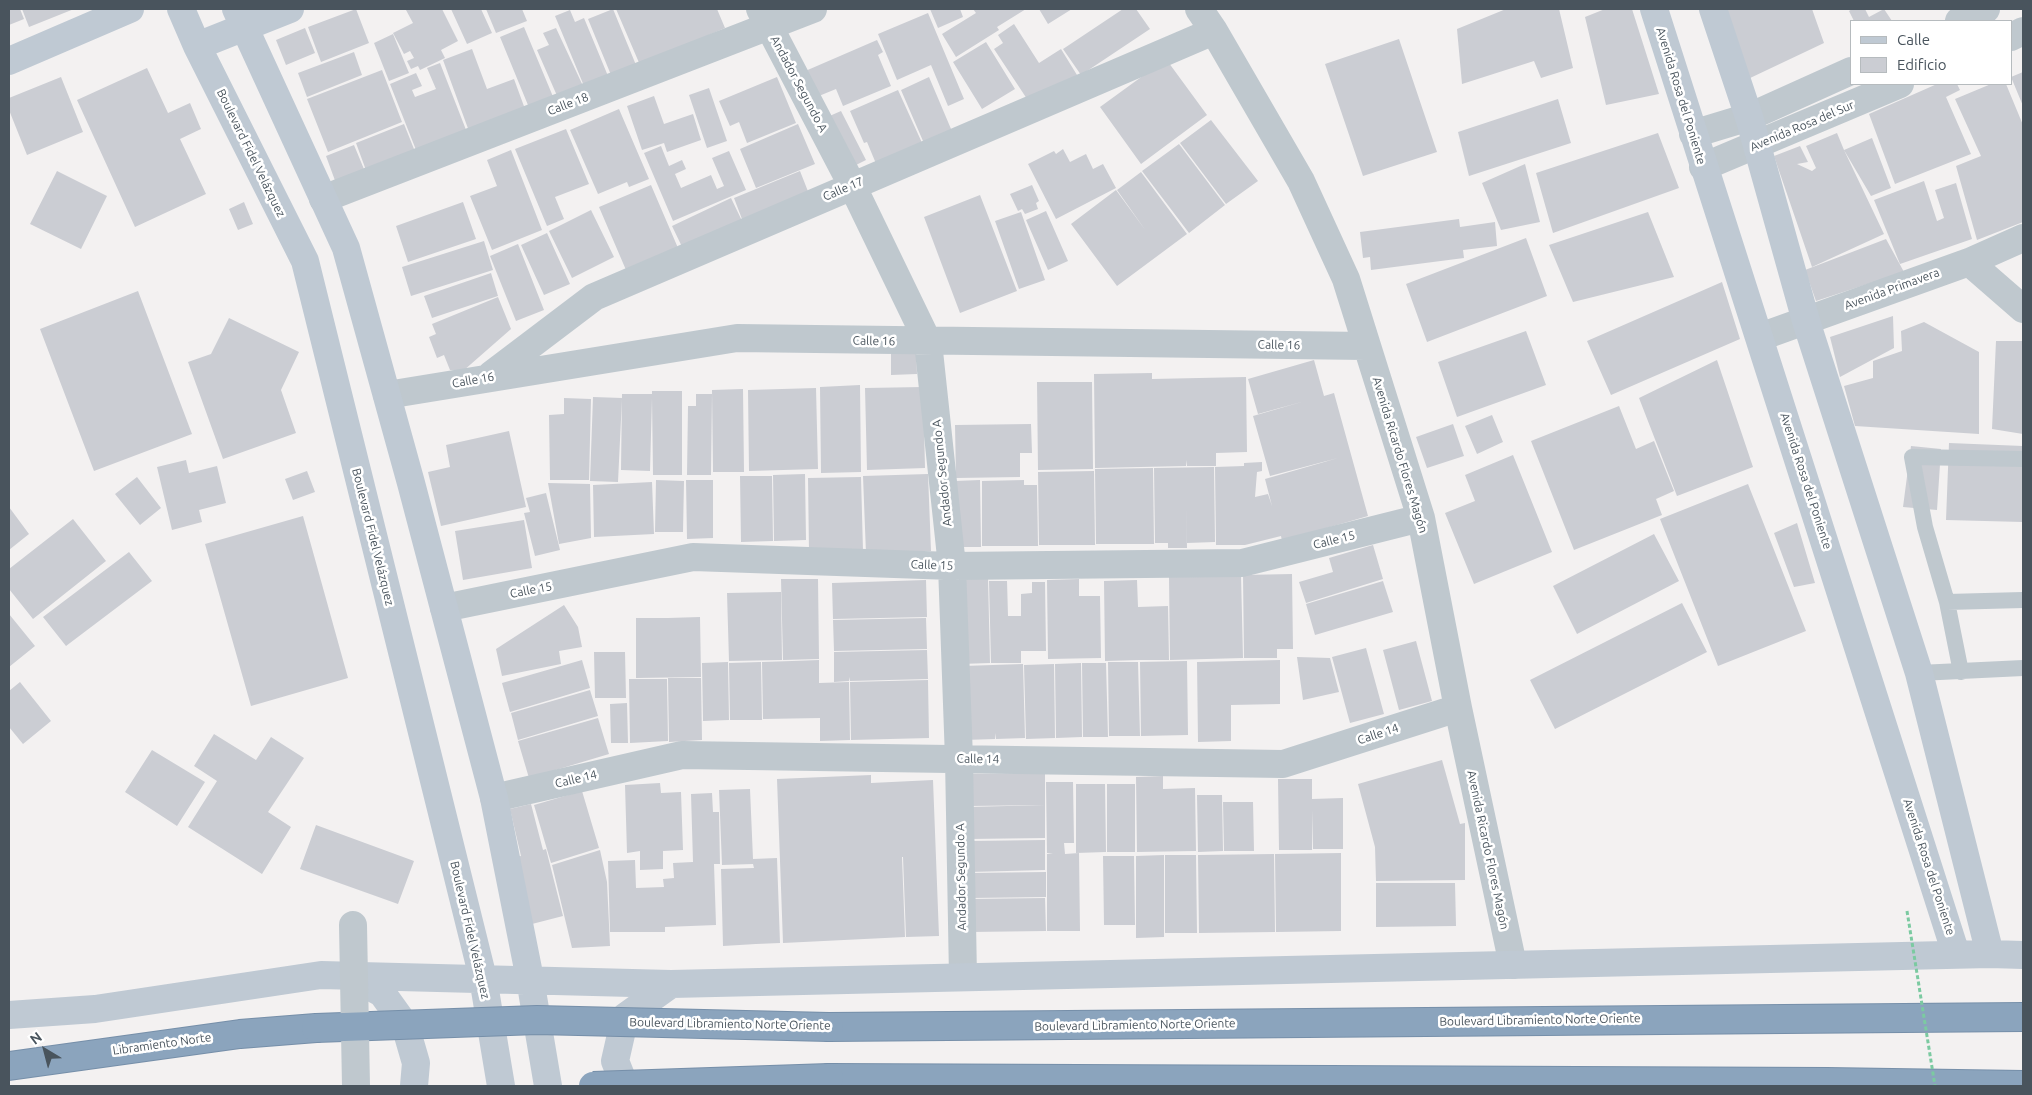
<!DOCTYPE html>
<meta charset="utf-8">
<style>
body{margin:0}
#map{position:relative;width:2032px;height:1095px;overflow:hidden;background:#f3f1f1;font-family:Ubuntu,sans-serif}
canvas{display:block}
.frame{position:absolute;inset:0;border:10px solid #49545d;pointer-events:none}
.legend{position:absolute;left:1850px;top:20px;width:162px;height:65px;box-sizing:border-box;background:#fff;border:1px solid #b6bbbe;margin:0;padding:6px 9px;list-style:none;font-size:15px;color:#49545d}
.legend li{display:flex;align-items:center;gap:10px;height:25px}
.legend b{width:25px;border:1px solid #b6bbbe}
.north{position:absolute;left:20px;top:1025px;width:50px;height:50px;-webkit-text-stroke:4px #fff;paint-order:stroke;rotate:323deg;font-size:14px;font-weight:700;line-height:20px;text-align:center;color:#49545d}
.north::after{content:'';display:block;margin:auto;width:18px;height:22px;background:#49545d;clip-path:polygon(50% 0,100% 100%,50% 72%,0 100%)}
</style>
<div id="map">
<canvas width="2032" height="1095"></canvas>
<div class="frame"></div>
<ul class="legend">
<li><b style="height:6px;background:#bfc9d3"></b>Calle</li>
<li><b style="height:14px;background:#cbcdd3"></b>Edificio</li>
</ul>
<div class="north">N</div>
</div>
<script>
const g = document.querySelector('canvas').getContext('2d');
g.lineJoin = 'round';
function paint(path, color) { g.fillStyle = color; g.fill(path, 'evenodd'); }
const poly = rows => new Path2D(rows.map(r => 'M' + r).join(''));
function strokePath(path, color, width, dash) { g.strokeStyle = color; g.lineWidth = width; g.lineCap = dash ? 'butt' : 'round'; g.setLineDash(dash || []); g.stroke(path); }
function write(font, color, halo, rows, align = 'center') {
  g.font = font + ' Ubuntu,sans-serif'; g.lineWidth = 5; g.setLineDash([]); g.textBaseline = 'middle'; g.strokeStyle = halo; g.fillStyle = color; for (const [text, x, y, turn = 0] of rows) {
    g.save(); g.translate(x, y); g.rotate((+turn || 0) * Math.PI / 180); g.textAlign = isNaN(turn) ? turn : align; if (halo) g.strokeText(text, 0, 0); g.fillText(text, 0, 0); g.restore();
  }
}
paint(poly([
 [9,9,20,9,24,19,9,25],
 [22,9,74,9,29,27],
 [356,9,369,43,321,62,308,27],
 [408,9,442,9,458,41,441,50,445,58,420,70,418,66,411,69,407,61,414,58,410,51,404,54,393,33,413,23,406,10],
 [451,9,481,9,492,33,467,44],
 [486,9,522,9,527,21,496,33],
 [613,9,636,65,611,75,588,19],
 [616,9,717,9,725,28,640,65],
 [930,9,960,9,963,17,938,28],
 [973,9,1026,9,997,27,999,30,956,57,942,34,976,13],
 [1039,9,1072,9,1048,24],
 [1123,9,1136,9,1150,29,1081,75,1063,49],
 [1506,9,1559,9,1573,68,1541,78,1534,61,1462,84,1457,29],
 [1605,9,1632,9,1659,94,1606,105,1585,17],
 [1723,9,1812,9,1824,43,1748,79],
 [1852,9,1865,9,1869,17,1884,9,1892,21,1854,21,1849,11],
 [570,10,575,22,584,18,608,76,584,86,555,16],
 [928,13,964,99,948,106,931,65,897,80,878,34],
 [1014,24,1039,63,1061,49,1077,75,1031,105,994,49,1003,43,998,35],
 [524,27,554,99,530,110,500,37],
 [305,28,315,53,286,65,276,40],
 [556,28,583,86,558,98,537,50,549,45,543,33],
 [393,34,409,73,389,81,374,43],
 [1399,39,1437,152,1363,176,1325,64],
 [877,40,883,52,878,55,891,86,843,106,836,89,814,98,803,72],
 [986,42,1015,89,982,109,953,62],
 [472,49,487,89,514,79,525,109,470,134,443,60],
 [354,52,362,75,307,97,298,73],
 [1166,59,1207,115,1141,164,1100,107],
 [440,63,468,135,418,155,390,84,416,73,422,86,412,90,415,97,436,89,427,68],
 [147,68,168,113,190,103,201,129,180,139,206,194,135,227,77,100],
 [382,70,402,122,328,152,307,99],
 [2023,72,2023,106,2011,77],
 [61,77,83,132,27,155,9,110,9,98],
 [777,77,796,123,747,143,739,122,730,126,719,101],
 [929,77,954,136,926,148,901,90],
 [1937,84,1957,84,1960,90,1946,97,1971,154,1895,184,1869,114],
 [1991,84,2006,84,2023,125,2023,222,1977,240,1956,166,1981,156,1955,99],
 [709,88,727,141,707,148,689,95],
 [898,90,923,145,877,166,867,142,864,143,850,111],
 [654,96,664,124,693,114,701,140,667,152,664,143,642,150,627,106],
 [1558,99,1571,143,1469,176,1458,132],
 [619,109,649,179,629,187,627,182,598,194,570,130],
 [841,111,866,160,850,168,825,118],
 [1211,120,1258,181,1226,204,1180,143],
 [404,124,416,154,367,173,356,143],
 [798,124,815,164,756,188,740,149],
 [566,129,589,184,555,197,564,219,547,226,515,149],
 [1658,133,1679,188,1553,233,1536,173],
 [1837,133,1844,150,1872,138,1891,188,1871,196,1844,150,1884,234,1812,267,1774,156,1800,146,1808,162,1797,164,1812,171,1816,168,1806,146],
 [1179,144,1225,205,1189,233,1142,171],
 [354,145,366,174,337,186,326,156],
 [661,146,669,166,682,160,686,169,675,174,681,188,711,175,717,189,724,186,712,158,729,151,746,190,673,221,644,153],
 [1063,149,1070,162,1086,154,1093,169,1103,164,1116,188,1056,219,1028,164,1054,151,1056,154],
 [511,150,542,230,492,250,470,196,497,186,487,160],
 [1525,164,1540,222,1501,230,1482,183],
 [57,171,107,196,81,249,30,224],
 [800,171,811,199,745,227,734,198],
 [1141,172,1187,234,1117,286,1071,224,1116,190,1146,231,1117,190],
 [1924,181,1937,221,1944,218,1935,190,1956,183,1972,239,1900,264,1874,200],
 [651,185,681,255,629,277,599,207],
 [1032,185,1039,201,1036,203,1038,209,1025,214,1022,209,1018,211,1010,194],
 [980,195,1017,291,960,313,924,217],
 [731,198,744,225,685,253,672,226],
 [244,202,253,224,238,230,229,209],
 [463,202,476,239,408,262,396,226],
 [591,210,614,257,572,278,549,231],
 [1046,211,1068,261,1048,270,1026,220],
 [1021,212,1045,280,1019,289,995,221],
 [1648,212,1674,277,1573,302,1549,245],
 [1459,219,1460,227,1495,222,1497,246,1463,250,1464,258,1371,270,1370,257,1363,258,1360,232],
 [547,233,570,284,544,295,521,245],
 [1526,238,1547,296,1427,342,1406,284],
 [1886,239,1904,272,1816,301,1805,270],
 [484,241,493,270,411,296,402,267],
 [518,244,544,310,516,321,490,256],
 [491,273,498,296,432,318,424,296],
 [1722,282,1740,339,1611,395,1587,341],
 [138,291,192,434,94,471,40,329],
 [498,297,511,329,463,371,450,370,444,355,437,358,429,337,436,334,432,324],
 [1893,316,1894,348,1840,377,1830,337],
 [229,318,299,352,281,390,296,433,223,459,188,362,211,354],
 [1924,322,1979,352,1979,434,1855,426,1844,386,1873,378,1873,361,1902,351,1901,331],
 [1526,331,1546,385,1457,417,1438,362],
 [1996,341,2023,341,2023,434,1992,429],
 [916,348,917,374,891,375,891,349],
 [1314,360,1324,396,1334,393,1368,516,1282,541,1281,536,1245,545,1216,545,1215,467,1244,466,1244,463,1262,462,1262,471,1257,472,1255,497,1268,494,1272,506,1265,479,1338,458,1270,476,1253,416,1305,401,1258,414,1248,379],
 [1717,360,1753,467,1677,496,1639,398],
 [1152,373,1152,385,1152,379,1246,377,1247,452,1216,453,1216,466,1187,466,1186,460,1186,466,1095,468,1094,374],
 [1037,382,1092,382,1093,469,1038,470],
 [860,385,861,472,821,473,820,387],
 [923,387,925,468,867,470,865,388],
 [816,388,818,469,749,471,748,390],
 [743,389,744,472,713,472,712,390],
 [652,391,682,391,682,475,653,475,652,398,650,471,621,470,622,394,652,394],
 [696,394,712,394,711,475,687,475,688,406,696,406],
 [593,397,622,398,618,482,590,481],
 [564,398,591,399,589,480,550,480,549,415,564,414],
 [1619,406,1636,449,1654,441,1674,491,1656,499,1662,515,1574,550,1531,441],
 [1492,415,1503,442,1477,454,1465,426],
 [1031,424,1032,453,1020,453,1020,477,956,478,955,425],
 [1453,424,1464,456,1427,468,1416,437],
 [509,431,526,507,441,526,428,472,450,467,446,445],
 [1949,443,2023,446,2023,522,1946,520],
 [1911,446,1941,449,1937,510,1903,507],
 [1513,455,1552,552,1474,584,1445,513,1475,501,1465,475],
 [186,460,189,473,217,466,226,503,199,510,202,522,172,530,157,467],
 [1214,467,1215,542,1187,543,1186,503,1187,548,1168,548,1168,543,1155,543,1154,468],
 [1153,468,1154,544,1096,544,1095,469],
 [307,471,315,492,293,500,285,479],
 [1094,471,1095,545,1039,545,1038,472],
 [805,474,806,540,774,541,773,475],
 [928,474,931,551,866,554,863,476],
 [740,476,772,476,773,541,741,542],
 [137,477,161,508,140,525,115,494],
 [861,477,863,551,809,552,808,478],
 [656,480,684,481,683,532,655,532],
 [686,480,713,480,713,538,687,539],
 [980,480,981,547,955,547,955,481],
 [1024,480,1024,485,1037,485,1038,546,982,546,982,481],
 [652,482,654,534,594,537,593,485],
 [548,483,590,484,591,538,559,544],
 [1748,484,1806,631,1718,666,1660,519],
 [546,493,560,550,535,556,524,513,530,512,526,498],
 [9,507,29,534,9,550],
 [303,516,348,678,251,706,205,544],
 [73,519,106,561,33,619,9,589,9,569],
 [524,520,532,568,463,580,455,531],
 [1797,523,1815,583,1794,587,1774,533],
 [1654,534,1679,581,1577,634,1553,586],
 [1373,545,1383,579,1306,603,1299,582,1333,572,1329,558],
 [129,552,152,581,66,646,43,617],
 [1292,574,1293,649,1277,649,1277,658,1244,658,1243,575],
 [1241,575,1243,658,1170,660,1169,576],
 [988,577,990,663,960,664,959,578],
 [781,579,818,579,819,659,783,660],
 [1079,579,1079,596,1100,596,1101,658,1048,659,1047,580],
 [926,580,927,617,833,619,832,583],
 [1137,580,1138,607,1168,606,1169,660,1139,660,1138,655,1139,660,1105,661,1104,581],
 [989,581,1007,581,1008,616,1021,616,1021,594,1032,593,1032,582,1045,582,1046,651,1021,651,1021,663,991,663],
 [1383,581,1393,612,1315,635,1306,604],
 [781,592,782,660,729,661,727,593],
 [1682,603,1707,652,1555,729,1530,680],
 [564,605,578,627,582,647,559,651,561,664,502,676,496,649],
 [9,614,35,646,9,667],
 [700,617,701,677,636,678,636,618,668,618,668,623,668,618],
 [926,618,927,649,834,651,833,620],
 [1416,641,1432,701,1399,710,1383,650],
 [1366,648,1384,714,1350,723,1332,657],
 [927,650,928,679,850,681,849,677,849,681,834,682,834,652],
 [594,652,625,652,626,698,595,698],
 [1297,657,1330,658,1339,692,1303,700],
 [582,660,590,688,510,712,502,683],
 [819,660,819,683,849,682,850,740,820,741,820,718,763,719,762,662,792,661,792,666,792,661],
 [1280,660,1280,704,1231,705,1231,741,1198,742,1197,662],
 [1187,661,1188,735,1141,736,1140,662],
 [728,662,729,720,703,721,702,663],
 [761,662,762,720,730,720,729,663],
 [1108,662,1138,662,1140,736,1109,736],
 [1081,663,1082,737,1056,738,1055,664],
 [1082,663,1106,663,1108,737,1083,737],
 [1023,664,1025,738,996,739,995,733,995,739,964,740,963,666],
 [1054,664,1055,738,1026,739,1024,665],
 [668,678,701,678,702,740,669,742],
 [629,679,667,679,668,741,630,743],
 [928,680,929,738,851,740,850,682],
 [20,682,51,721,23,744,9,727,9,691],
 [590,690,598,716,518,740,511,713],
 [627,703,628,743,611,743,610,704],
 [598,718,609,754,529,778,518,741],
 [214,734,256,760,271,737,304,758,268,812,291,827,262,874,188,827,217,781,194,766],
 [152,750,205,782,177,826,125,792],
 [1442,760,1460,824,1465,823,1465,880,1376,881,1375,847,1358,784],
 [1045,773,1045,805,969,806,969,774],
 [871,775,871,783,933,780,939,936,906,937,903,857,902,857,905,937,783,943,777,779],
 [1163,776,1163,789,1195,788,1196,851,1137,852,1136,777],
 [1278,779,1312,779,1312,799,1343,798,1343,849,1313,849,1312,810,1312,850,1279,850],
 [1046,782,1073,782,1074,843,1064,843,1065,854,1079,853,1080,931,1047,931,1047,854,1053,854,1047,853],
 [660,783,661,793,681,792,683,850,663,851,663,869,640,870,640,851,627,853,625,785],
 [1076,784,1105,784,1106,852,1076,853],
 [1107,784,1135,784,1135,852,1107,852],
 [750,789,753,859,777,858,780,943,756,944,755,939,756,944,723,946,721,869,754,868,753,864,722,865,719,790],
 [582,791,599,848,551,863,534,805],
 [712,793,713,812,719,812,720,864,714,864,716,925,665,927,665,932,610,932,608,861,635,860,636,888,664,887,663,879,674,878,673,863,693,862,691,794],
 [1197,795,1222,795,1223,851,1198,852],
 [1223,802,1253,802,1254,851,1224,851],
 [531,804,543,850,546,849,563,916,532,924,515,857,521,856,510,809],
 [1045,805,1045,838,969,839,969,807],
 [316,825,414,861,398,904,300,869],
 [1045,840,1045,870,969,872,969,841],
 [600,850,607,882,610,946,572,948,552,865],
 [1341,853,1341,931,1276,932,1275,854],
 [1274,854,1275,932,1199,933,1198,855],
 [1164,855,1164,937,1136,938,1136,856],
 [1165,855,1196,855,1197,933,1165,933],
 [1103,856,1134,856,1135,925,1104,925],
 [1046,872,1046,897,970,898,970,873],
 [1376,883,1455,883,1456,926,1376,927],
 [1045,898,1046,931,970,932,970,899]
]), '#cbcdd3');
const highway = poly([
 [829,1027,2023,1017],
 [9,1066,240,1034,316,1028],
 [829,1078,1827,1082,2023,1085]
]);
strokePath(highway, '#768fa9', 30);
strokePath(poly([
 [2023,459,1912,457,1925,527,1947,602,2023,600],
 [1947,602,1961,672],
 [1919,673,2023,668]
]), '#bfc8ce', 16);
strokePath(poly([
 [760,9,852,185,928,342,952,566,959,759,963,977],
 [1199,9,1214,31,1301,181,1346,279,1421,518,1458,708,1513,965],
 [1959,21,1986,9],
 [2011,37,2023,31],
 [1693,134,1749,117,1851,71],
 [1703,167,1900,84],
 [323,199,813,9],
 [1969,262,2023,309],
 [1760,337,1969,262,2023,238],
 [491,375,594,297,1214,31],
 [387,395,737,338,1366,346],
 [444,608,693,557,952,566,1242,563,1421,518],
 [494,798,682,755,1283,764,1458,708]
]), '#bfc8ce', 28);
strokePath(poly([
 [181,9,197,46,305,261,483,978,501,1086],
 [236,9,346,248,411,483,494,798,530,979,548,1086],
 [1654,9,1956,954],
 [1713,9,1749,117,1806,321,1919,673,1990,954],
 [197,46,290,9],
 [9,61,130,9],
 [351,980,359,981,382,993,405,1025,416,1063,414,1086],
 [9,1015,95,1009,321,975,671,984,1990,954,2023,955],
 [625,1086,615,1061,625,1017,671,984]
]), '#bfc9d3', 28);
strokePath(highway, '#8ba4bd', 28);
const highwayBridge = poly([
 [316,1028,537,1020,829,1027],
 [593,1086,829,1078]
]);
strokePath(highwayBridge, '#768fa9', 30, []);
strokePath(poly([
 [1907,911,1935,1086]
]), '#7bcaa1', 3, [4, 2.5]);
strokePath(poly([
 [353,925,356,1086]
]), '#bfc8ce', 28);
strokePath(highwayBridge, '#8ba4bd', 28);
write('12px', '#49545d', '#fff', [
 ["Andador Segundo A",799,84,62],
 ["Avenida Rosa del Poniente",1681,96,73],
 ["Calle 18",568,104,-21],
 ["Avenida Rosa del Sur",1802,126,-23],
 ["Boulevard Fidel Velázquez",251,153,64],
 ["Calle 17",843,189,-23],
 ["Avenida Primavera",1892,289,-20],
 ["Calle 16",874,341,1],
 ["Calle 16",1279,345,1],
 ["Calle 16",473,380,-10],
 ["Avenida Ricardo Flores Magón",1400,455,73],
 ["Andador Segundo A",942,473,-96],
 ["Avenida Rosa del Poniente",1806,481,72],
 ["Boulevard Fidel Velázquez",373,537,76],
 ["Calle 15",1334,540,-14],
 ["Calle 15",932,565,2],
 ["Calle 15",531,590,-11],
 ["Calle 14",1378,734,-18],
 ["Calle 14",978,759,1],
 ["Calle 14",576,779,-13],
 ["Avenida Ricardo Flores Magón",1488,850,78],
 ["Avenida Rosa del Poniente",1929,867,72],
 ["Andador Segundo A",961,877,-91],
 ["Boulevard Fidel Velázquez",470,930,77],
 ["Boulevard Libramiento Norte Oriente",1540,1020,-1],
 ["Boulevard Libramiento Norte Oriente",730,1024,1],
 ["Boulevard Libramiento Norte Oriente",1135,1025,-1],
 ["Libramiento Norte",162,1044,-8]
]);
</script>
